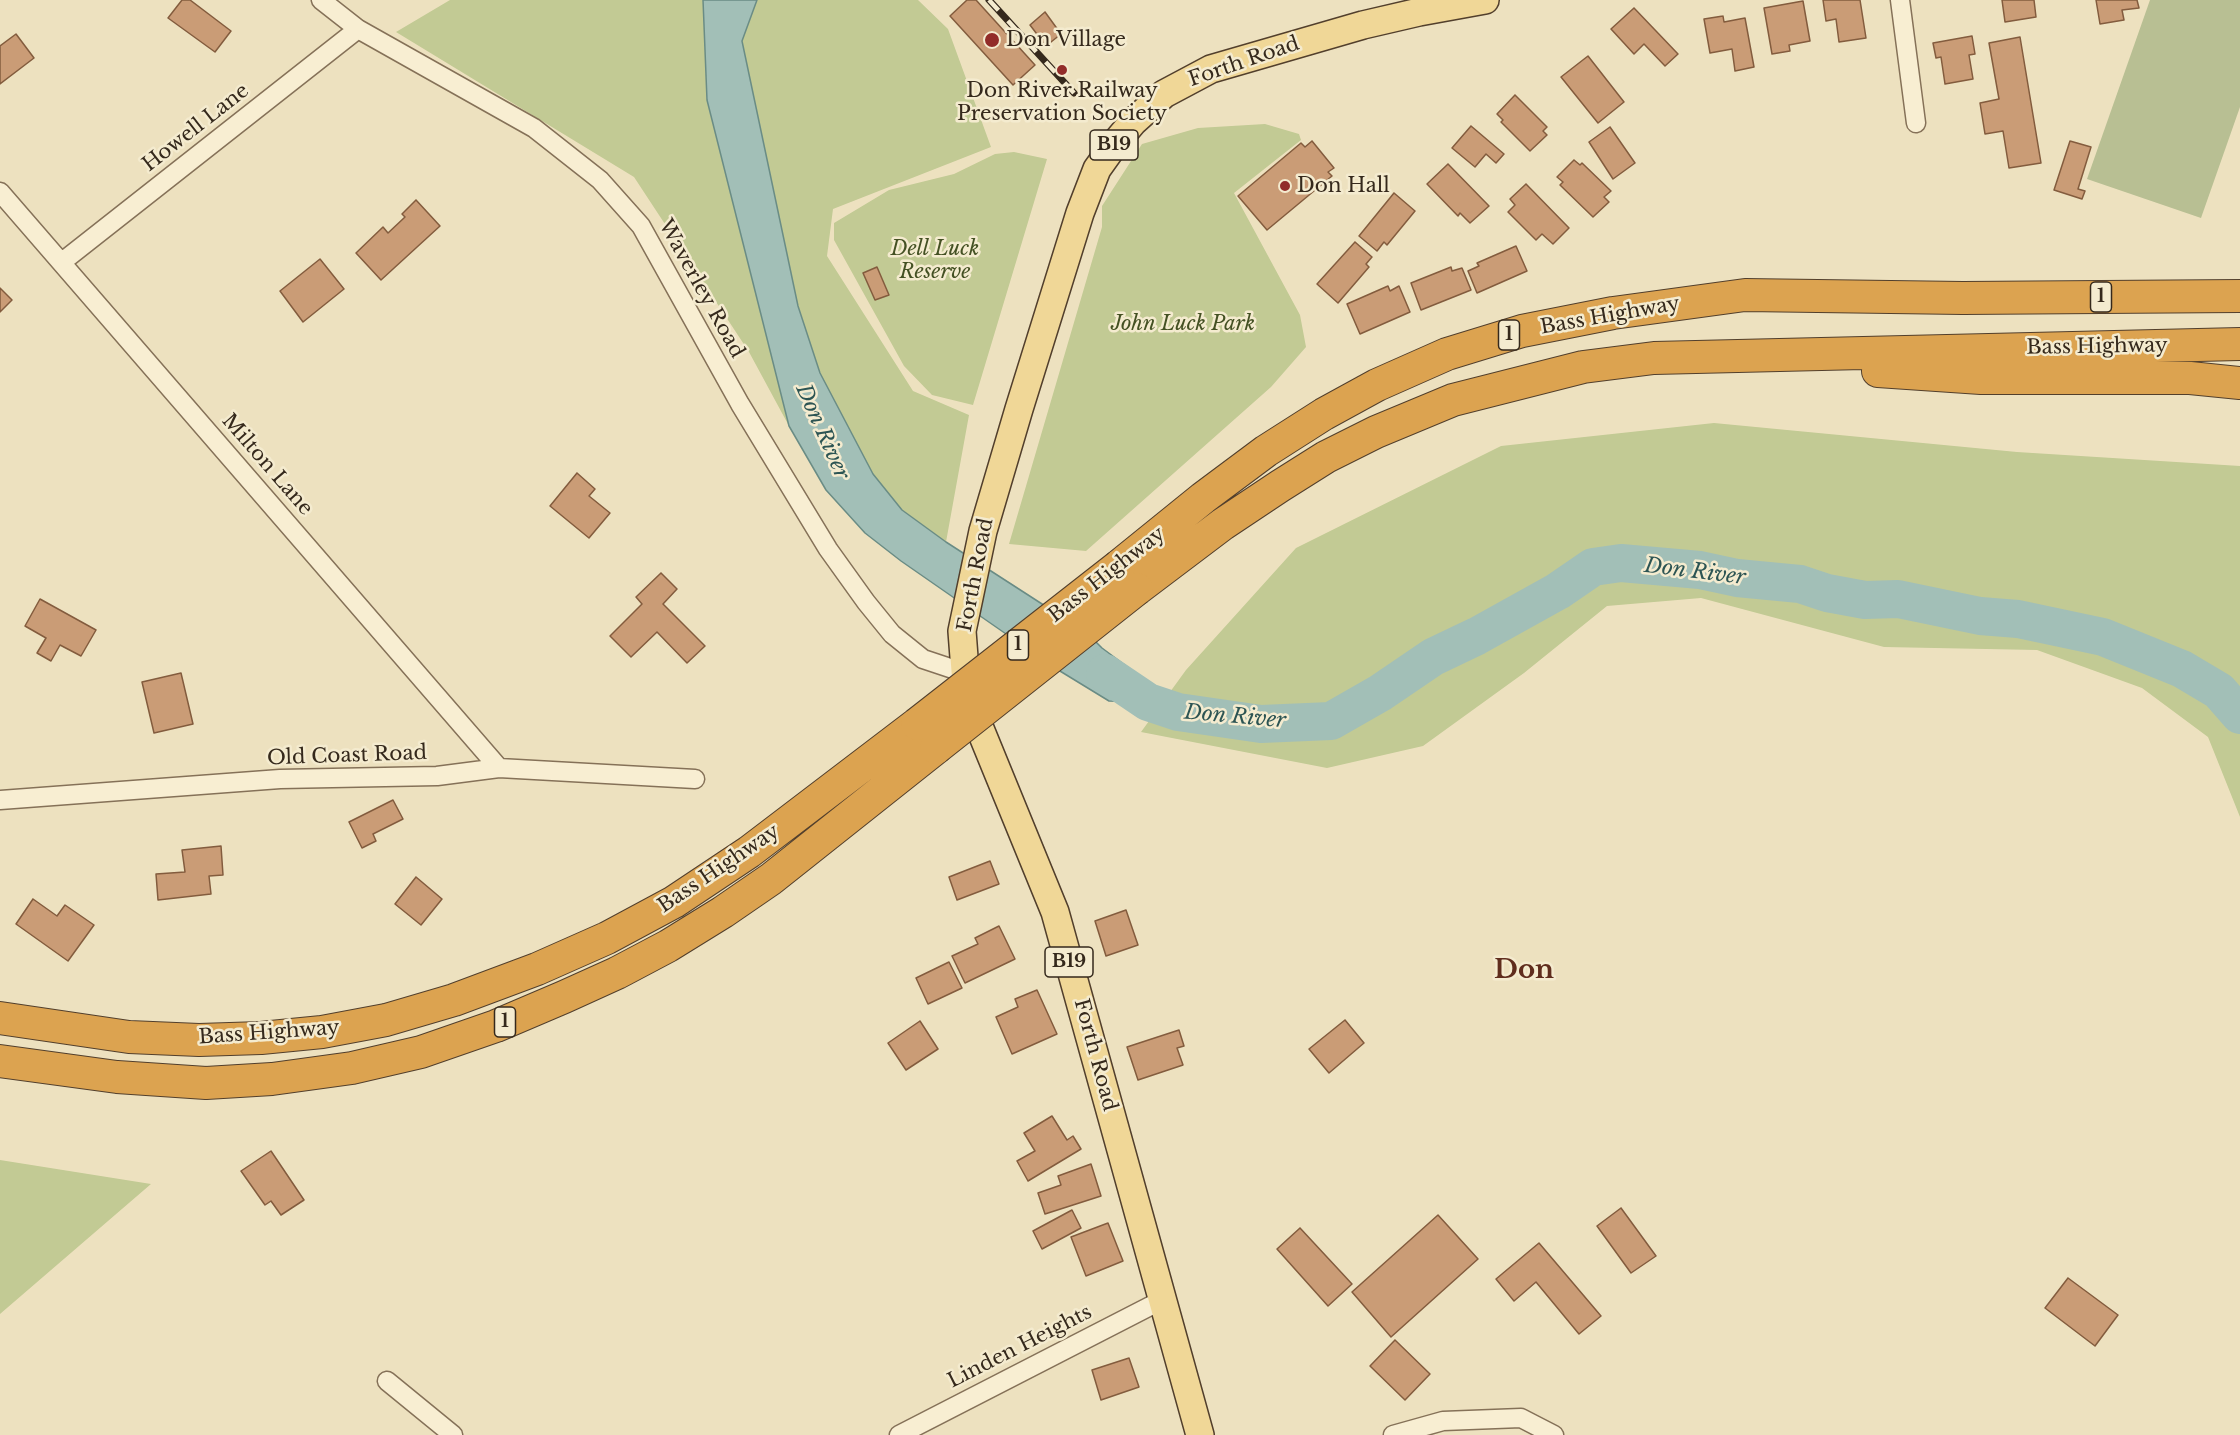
<!DOCTYPE html>
<style>
body{margin:0}
canvas{display:block;background:#ede1bf}
</style>
<canvas width="2240" height="1435"></canvas>
<script>
const g = document.querySelector('canvas').getContext('2d');
g.lineJoin = 'round';
function paint(path, color) { g.fillStyle = color; g.fill(path, 'evenodd'); }
const poly = rows => new Path2D(rows.map(r => 'M' + r).join(''));
function strokePath(path, color, width, dash) { g.strokeStyle = color; g.lineWidth = width; g.lineCap = dash ? 'butt' : 'round'; g.setLineDash(dash || []); g.stroke(path); }
function write(font, color, halo, rows, align = 'center') {
  g.font = font + ' "Libre Baskerville",serif'; g.lineWidth = 5; g.setLineDash([]); g.textBaseline = 'middle'; g.strokeStyle = halo; g.fillStyle = color; for (const [text, x, y, turn = 0] of rows) {
    g.save(); g.translate(x, y); g.rotate((+turn || 0) * Math.PI / 180); g.textAlign = isNaN(turn) ? turn : align; if (halo) g.strokeText(text, 0, 0); g.fillText(text, 0, 0); g.restore();
  }
}
paint(poly([
 [450,0,703,0,707,101,789,426,749,352,634,177,396,32],
 [757,0,918,0,948,29,991,147,833,209,827,256,913,391,969,415,946,542,902,510,873,474,820,373,798,306,742,41],
 [1265,124,1299,134,1301,140,1234,193,1300,315,1306,347,1271,387,1086,551,1009,544,1102,227,1102,206,1142,144,1198,128],
 [1014,152,1047,159,973,405,932,395,904,366,834,240,834,223,889,190,954,174,995,154],
 [1714,423,2017,452,2240,466,2240,817,2208,737,2142,688,2037,650,1884,647,1701,598,1607,606,1524,673,1423,746,1327,768,1141,732,1186,670,1296,548,1501,446],
 [0,1160,151,1184,0,1314]
]), '#c2ca94');
paint(poly([
 [2150,0,2240,0,2240,107,2201,218,2087,179]
]), '#b8bf93');
const water = poly([
 [703,0,757,0,742,41,798,306,820,373,873,474,902,510,946,542,1087,633,1102,648,1137,674,1148,702,1109,701,1055,668,901,561,865,533,826,490,789,426,707,100,703,0]
]);
paint(water, '#a2bfb7');
strokePath(water, '#6a8c85', 1.5);
strokePath(poly([
 [1105,673,1148,702,1178,712,1261,724,1331,721,1380,693,1433,657,1477,636,1558,591,1593,567,1621,563,1700,570,1737,578,1800,584,1827,593,1865,600,1898,599,1980,616,2018,619,2103,637,2182,669,2219,691,2240,715]
]), '#a2bfb7', 38);
const building = poly([
 [182,0,190,0,231,31,215,52,168,18,182,0],
 [967,0,976,0,1035,65,1013,85,950,16,967,0],
 [1823,0,1860,0,1866,38,1839,42,1836,19,1826,21,1823,0],
 [2002,0,2034,0,2036,17,2005,22,2002,0],
 [2096,0,2137,0,2139,8,2122,10,2124,20,2100,24,2096,0],
 [1803,1,1810,41,1789,45,1790,51,1772,54,1764,8,1803,1],
 [1634,8,1678,54,1665,66,1644,44,1634,54,1611,29,1634,8],
 [1045,12,1061,34,1046,46,1030,25,1045,12],
 [1723,16,1724,22,1745,18,1754,67,1735,71,1732,49,1710,53,1704,19,1723,16],
 [16,34,34,58,0,84,0,46,16,34],
 [1972,36,1975,54,1969,55,1973,79,1945,84,1941,57,1936,58,1933,43,1972,36],
 [2020,37,2041,163,2009,168,2003,131,1985,134,1980,103,1999,99,1989,43,2020,37],
 [1588,56,1624,102,1598,123,1561,77,1588,56],
 [1515,95,1547,127,1543,131,1547,135,1530,151,1501,122,1503,120,1497,114,1515,95],
 [1471,126,1504,154,1496,163,1486,154,1475,167,1452,148,1471,126],
 [1610,127,1635,163,1613,179,1589,142,1610,127],
 [1312,141,1334,168,1328,172,1332,176,1267,230,1238,196,1301,143,1305,147,1312,141],
 [2070,141,2091,147,2078,189,2085,191,2082,199,2054,190,2070,141],
 [1574,160,1580,165,1582,163,1611,191,1604,197,1609,202,1593,217,1560,185,1563,182,1557,177,1574,160],
 [1448,164,1489,206,1470,223,1460,213,1458,216,1427,184,1448,164],
 [1526,184,1569,228,1553,244,1542,234,1536,240,1508,212,1515,205,1510,199,1526,184],
 [1394,193,1415,211,1387,245,1384,242,1377,251,1359,236,1394,193],
 [416,200,440,226,381,280,356,253,383,227,388,233,405,217,402,214,416,200],
 [1355,242,1372,257,1366,264,1369,267,1338,303,1317,284,1355,242],
 [1516,246,1527,271,1477,293,1468,271,1479,266,1477,263,1516,246],
 [320,259,344,289,303,322,280,291,320,259],
 [877,267,889,295,875,300,863,273,877,267],
 [1451,267,1452,271,1462,268,1471,290,1421,310,1411,283,1451,267],
 [1388,286,1390,291,1399,286,1410,312,1360,334,1347,304,1388,286],
 [0,288,12,300,0,312,0,288],
 [577,473,595,489,589,496,610,513,589,538,550,506,577,473],
 [661,573,677,589,663,604,705,646,687,663,657,632,631,657,610,636,642,604,636,597,661,573],
 [40,599,96,630,81,656,60,645,51,661,37,653,46,638,25,626,40,599],
 [181,673,193,724,154,733,142,682,181,673],
 [393,800,403,819,373,834,376,841,362,848,349,822,393,800],
 [221,846,223,875,209,876,211,894,158,900,156,874,185,872,182,850,221,846],
 [990,861,999,884,957,900,949,877,990,861],
 [416,877,442,899,421,925,395,904,416,877],
 [33,899,57,916,65,905,94,925,68,961,16,924,33,899],
 [1126,910,1138,945,1106,956,1095,921,1126,910],
 [999,926,1015,959,965,983,952,956,978,944,975,938,999,926],
 [949,962,962,988,928,1004,916,978,949,962],
 [1037,990,1057,1034,1012,1054,996,1017,1018,1007,1015,999,1037,990],
 [1345,1020,1364,1043,1329,1073,1309,1049,1345,1020],
 [920,1021,938,1049,906,1070,888,1043,920,1021],
 [1179,1030,1184,1046,1177,1048,1183,1065,1138,1080,1127,1047,1179,1030],
 [1052,1116,1067,1140,1073,1136,1081,1149,1028,1181,1017,1161,1035,1151,1024,1133,1052,1116],
 [271,1151,304,1200,281,1215,271,1201,265,1205,241,1171,271,1151],
 [1091,1164,1101,1196,1045,1214,1038,1193,1061,1185,1058,1176,1091,1164],
 [1621,1208,1656,1256,1631,1273,1597,1226,1621,1208],
 [1072,1210,1081,1228,1042,1249,1033,1231,1072,1210],
 [1438,1215,1478,1259,1391,1337,1352,1292,1438,1215],
 [1108,1223,1123,1261,1086,1276,1071,1237,1108,1223],
 [1300,1228,1352,1284,1328,1306,1277,1249,1300,1228],
 [1539,1243,1601,1316,1579,1334,1536,1282,1514,1301,1496,1279,1539,1243],
 [2068,1278,2118,1315,2095,1346,2045,1308,2068,1278],
 [1395,1340,1430,1374,1405,1400,1370,1366,1395,1340],
 [1129,1358,1139,1387,1101,1400,1092,1370,1129,1358]
]);
paint(building, '#ca9c76');
strokePath(building, '#835c3e', 1.5);
const street = poly([
 [321,0,358,29,534,128,600,180,641,226,740,404,828,549,866,602,892,634,923,659,953,669,965,667],
 [1900,0,1916,123],
 [0,192,499,768],
 [62,262,358,29],
 [0,800,280,779,437,776,499,768,695,779],
 [387,1381,453,1435],
 [899,1435,1162,1300],
 [1393,1435,1443,1421,1521,1418,1554,1435]
]);
const primary = poly([
 [1200,1435,1055,912,967,697,962,631,983,531,1019,409,1080,213,1097,169,1117,141,1133,122,1164,94,1211,69,1363,25,1419,12,1485,0]
]);
const highway = poly([
 [1878,371,1981,378,2190,378,2240,383],
 [1119,566,1203,498,1266,451,1324,414,1377,385,1447,354,1522,331,1613,313,1745,295,1963,298,2240,296],
 [1137,589,1223,524,1280,486,1326,457,1376,432,1453,400,1583,367,1654,358,2240,344],
 [0,1018,129,1037,199,1040,261,1038,322,1032,386,1020,454,1000,537,969,607,938,674,902,749,852,917,724],
 [0,1061,117,1077,206,1083,272,1079,352,1068,421,1052,496,1026,564,997,617,973,668,946,723,912,771,879,936,748]
]);
strokePath(street, '#857158', 21);
strokePath(primary, '#523f2c', 30);
strokePath(highway, '#523f2c', 34);
strokePath(street, '#f8eed2', 18);
strokePath(primary, '#f0d797', 27);
strokePath(highway, '#dca350', 32);
const rail = poly([
 [989,0,1074,93]
]);
strokePath(rail, '#35291c', 7);
strokePath(rail, '#f4ebcf', 4.5, [14]);
const highwayBridge = poly([
 [917,724,1119,566],
 [936,748,1137,589]
]);
strokePath(highwayBridge, '#523f2c', 34, []);
strokePath(highwayBridge, '#dca350', 32);
for (const [x, y, r, color] of [
 [992,40,8,"#922c29"],
 [1062,70,6,"#922c29"],
 [1285,186,6,"#922c29"]
]) { const dot = new Path2D(); dot.arc(x, y, r, 0, 2 * Math.PI); g.fillStyle = color; g.fill(dot); strokePath(dot, '#f4ebcf', 2); }
for (const [x, y, w] of [
 [1114,145,48],
 [2101,297,21],
 [1509,335,21],
 [1018,645,21],
 [1069,962,48],
 [505,1022,21]
]) { const box = new Path2D(); box.roundRect(x - w / 2, y - 15, w, 30, 4.5); g.fillStyle = '#f4ebcf'; g.fill(box); strokePath(box, '#35291c', 1.5); }
write('bold 18px', '#35291c', null, [
 ["B19",1114,145],
 ["1",2101,297],
 ["1",1509,335],
 ["1",1018,645],
 ["B19",1069,962],
 ["1",505,1022]
]);
write('20px', '#35291c', '#f4ebcf', [
 ["Don Village",1006,40],
 ["Don River Railway",1062,91,"center"],
 ["Preservation Society",1062,114,"center"],
 ["Don Hall",1297,186]
], 'left');
write('20px', '#35291c', '#f4ebcf', [
 ["Forth Road",1244,62,-19],
 ["Howell Lane",196,128,-38],
 ["Waverley Road",701,289,61],
 ["Bass Highway",1610,316,-10],
 ["Bass Highway",2097,347,-1],
 ["Milton Lane",267,465,49],
 ["Forth Road",976,575,-79],
 ["Bass Highway",1107,575,-38],
 ["Old Coast Road",347,756,-2],
 ["Bass Highway",719,869,-34],
 ["Bass Highway",269,1033,-4],
 ["Forth Road",1095,1055,75],
 ["Linden Heights",1020,1347,-27]
]);
write('italic 20px', '#445123', '#f4ebcf', [
 ["Dell Luck",935,249],
 ["Reserve",935,272],
 ["John Luck Park",1183,324]
]);
write('italic 21px', '#2c5453', '#f4ebcf', [
 ["Don River",822,432,66],
 ["Don River",1695,572,7],
 ["Don River",1235,717,5]
]);
write('bold 26px', '#602d1d', '#f4ebcf', [
 ["Don",1524,971]
]);
</script>
